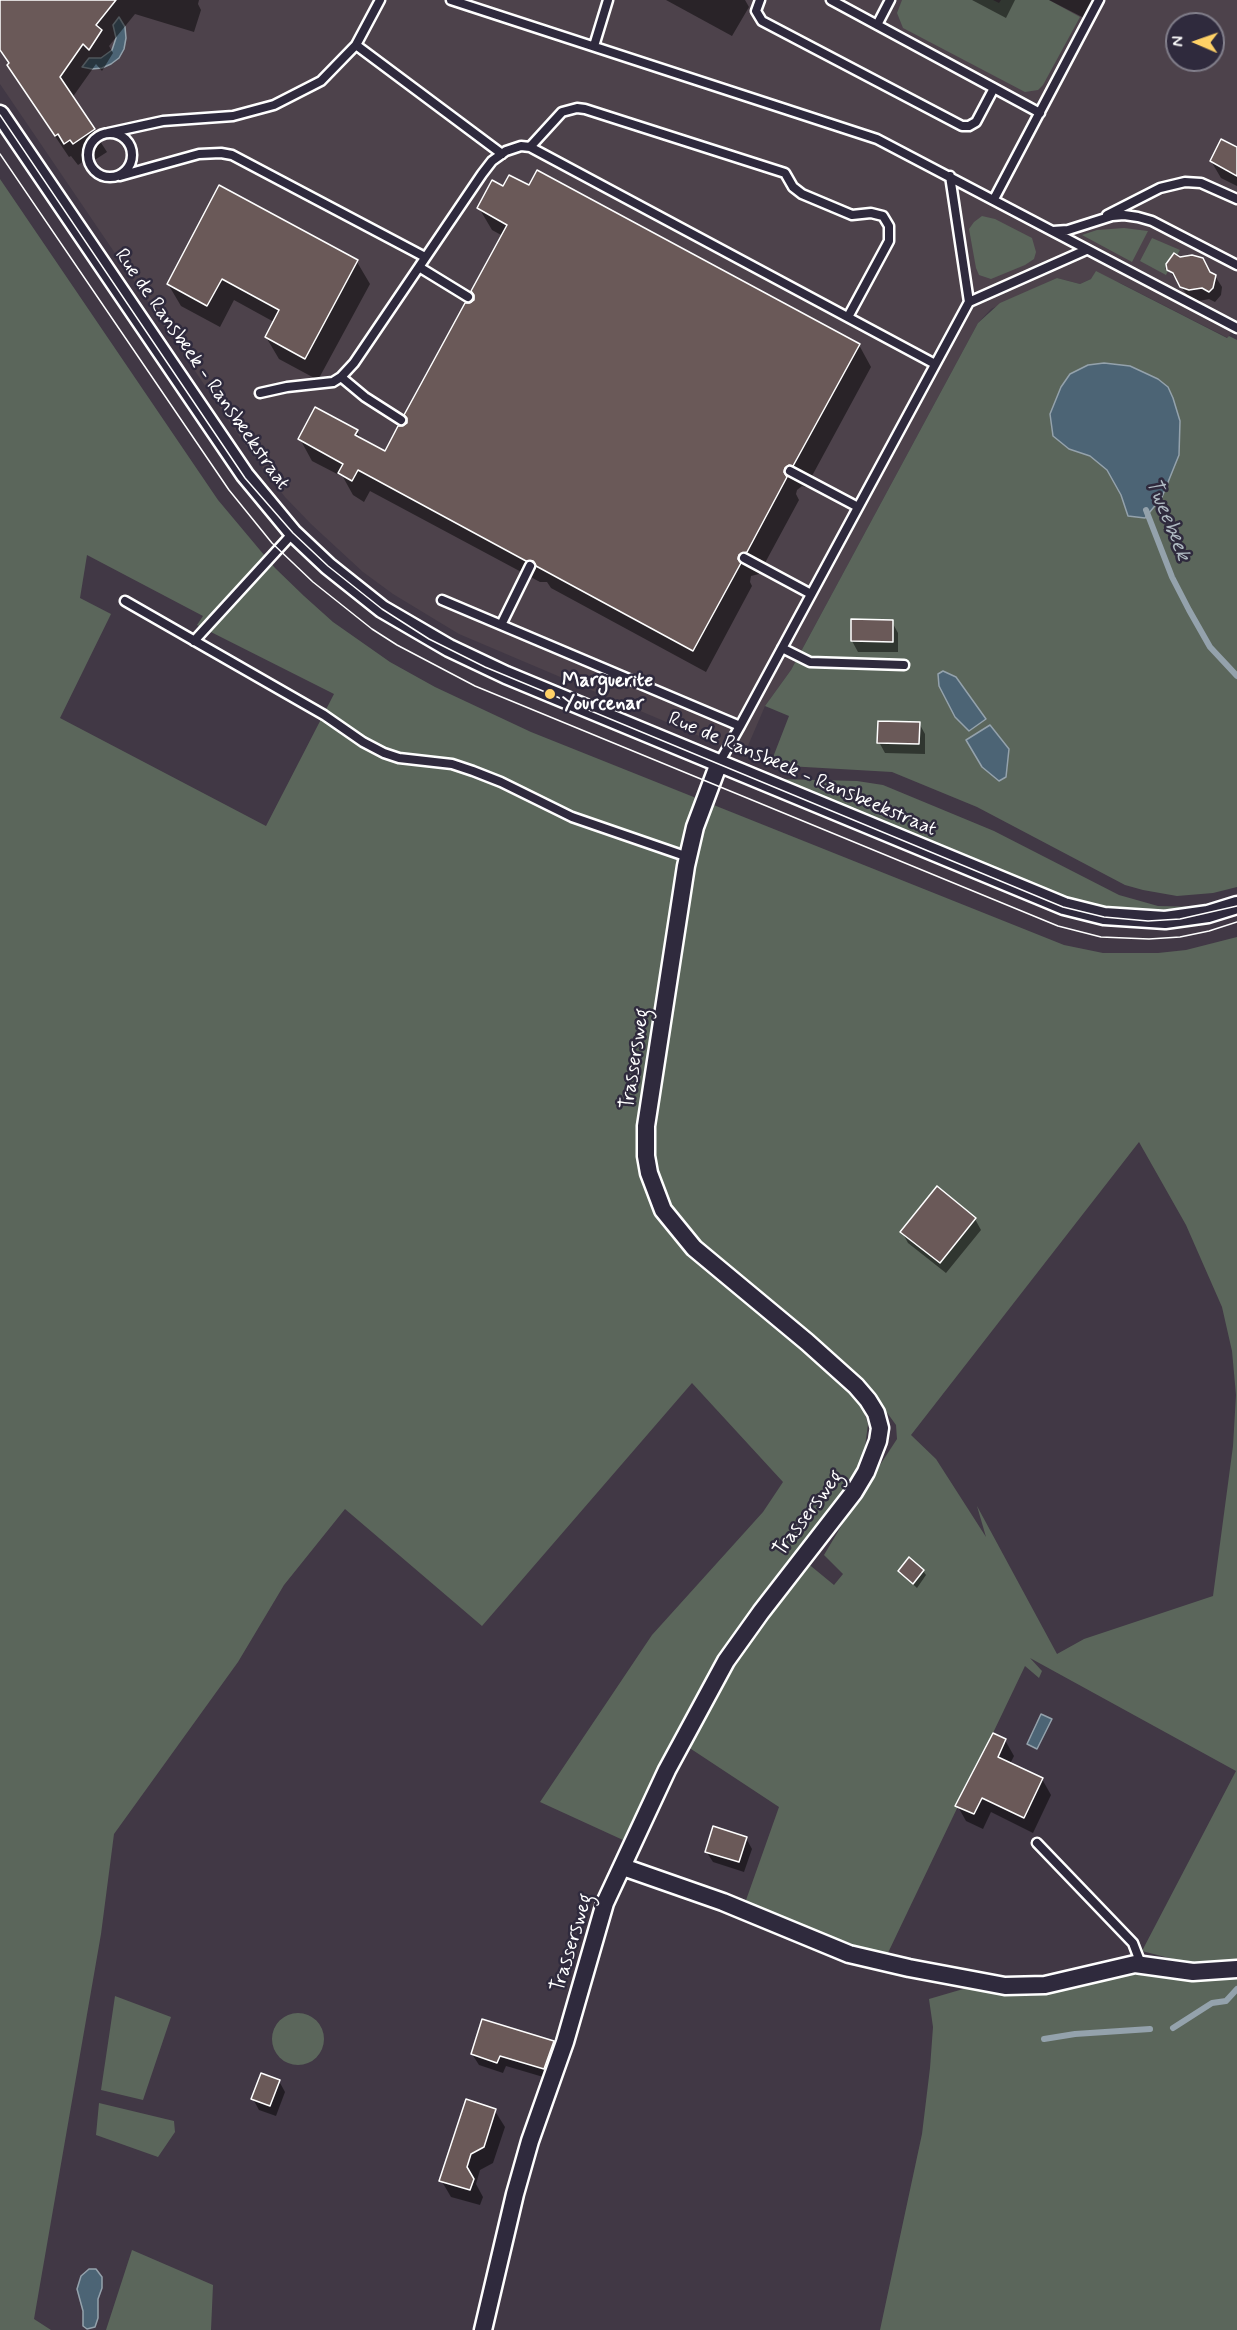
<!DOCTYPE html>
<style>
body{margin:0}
#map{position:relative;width:1237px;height:2330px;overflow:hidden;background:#413845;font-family:Mynerve,sans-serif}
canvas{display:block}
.north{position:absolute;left:1165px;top:12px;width:60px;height:60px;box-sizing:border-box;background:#2f2a3d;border:2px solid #827f8b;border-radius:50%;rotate:272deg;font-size:16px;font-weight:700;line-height:24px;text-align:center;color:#fff}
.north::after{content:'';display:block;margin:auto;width:21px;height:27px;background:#ffd166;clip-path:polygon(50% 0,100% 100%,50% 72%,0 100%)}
</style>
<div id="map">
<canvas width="1237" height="2330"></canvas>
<div class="north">N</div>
</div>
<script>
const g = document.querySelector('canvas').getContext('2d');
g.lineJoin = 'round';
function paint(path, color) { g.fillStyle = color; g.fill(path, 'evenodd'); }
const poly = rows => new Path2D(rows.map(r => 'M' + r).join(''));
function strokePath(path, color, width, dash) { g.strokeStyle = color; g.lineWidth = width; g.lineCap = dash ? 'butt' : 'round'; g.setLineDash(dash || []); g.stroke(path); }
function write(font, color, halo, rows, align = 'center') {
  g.font = font + ' Mynerve,sans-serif'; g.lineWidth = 5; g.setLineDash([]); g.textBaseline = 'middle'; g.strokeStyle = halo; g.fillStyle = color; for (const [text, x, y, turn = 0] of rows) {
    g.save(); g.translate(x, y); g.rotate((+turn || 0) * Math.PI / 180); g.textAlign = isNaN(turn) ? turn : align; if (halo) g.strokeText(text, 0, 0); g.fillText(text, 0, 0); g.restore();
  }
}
paint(poly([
 [0,0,1237,0,1237,321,1228,338,1120,283,1091,279,1080,284,1057,278,991,309,978,323,791,670,765,706,744,755,459,634,393,594,363,572,311,524,285,497,246,446,0,84],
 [1177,24,1213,24,1213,60,1177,60]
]), '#4d424b');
paint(poly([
 [902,0,993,0,999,3,1001,0,1049,0,1080,17,1043,85,1038,90,1025,92,903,28,897,13],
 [0,179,218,500,275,568,304,596,333,622,390,662,435,687,531,732,1064,945,1103,953,1158,953,1186,950,1237,937,1237,1960,1192,1964,1142,1951,1236,1771,1030,1658,1042,1671,1039,1678,1025,1666,886,1957,745,1903,779,1807,685,1745,623,1840,540,1802,652,1635,763,1512,783,1482,692,1383,482,1626,345,1509,284,1585,238,1662,114,1834,101,1934,34,2319,51,2330,0,2330],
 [87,555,203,616,197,625,334,694,266,826,60,718,111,614,80,598],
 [1139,1142,1186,1225,1222,1307,1232,1351,1236,1395,1233,1446,1213,1596,1084,1639,1057,1654,977,1506,986,1537,936,1459,911,1435],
 [849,1387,877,1404,888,1414,896,1425,897,1439,855,1503,824,1555,843,1574,834,1585,806,1562,863,1462,868,1424,862,1406],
 [982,216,995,219,1032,238,1036,252,1034,259,1025,265,991,279,979,275,976,268,969,229,974,222],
 [1124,228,1148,231,1132,262,1082,235,1097,230],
 [1152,238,1180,250,1177,255,1174,253,1168,260,1165,269,1168,271,1166,275,1140,261],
 [1096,271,1227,338,1229,336,1237,340,1237,887,1213,893,1177,896,1143,890,1125,885,977,807,892,772,770,765,789,716,765,706,791,670,978,323,1000,303,1057,278,1080,284,1091,279],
 [779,779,857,781,883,785,994,831,1119,895,1158,906,1201,907,1179,913,1133,914,1065,900],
 [1125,1974,1210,1979,1237,1975,1237,2330,880,2330,922,2134,930,2068,933,2027,929,1999,970,1987,1030,1996],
 [115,1996,171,2017,143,2100,101,2090],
 '272 2039a26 26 0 1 1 52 0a26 26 0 1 1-52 0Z',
 [99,2103,174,2121,175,2132,158,2157,96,2135],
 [132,2250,213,2285,211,2330,106,2330]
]), '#5b665b');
const water = poly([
 [119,17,125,27,126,38,124,49,119,58,111,64,102,68,92,69,82,67,89,58,101,58,112,50,116,38,113,25,119,17],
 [1104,363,1130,366,1158,379,1168,387,1173,398,1180,421,1179,455,1162,497,1145,518,1128,516,1121,495,1107,470,1090,456,1069,449,1053,436,1050,414,1061,387,1070,374,1088,365,1104,363],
 [943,671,956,677,986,719,969,731,955,717,939,686,938,674,943,671],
 [990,725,1009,749,1006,777,999,781,982,767,966,740,990,725],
 [1041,1714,1052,1719,1037,1749,1027,1744,1041,1714],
 [89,2269,96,2269,102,2277,102,2288,98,2299,98,2318,95,2327,87,2329,83,2326,83,2311,77,2289,81,2276,89,2269]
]);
paint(water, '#4c6475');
strokePath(water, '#94a2ac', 1.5);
paint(poly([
 [0,0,199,0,198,4,201,10,194,32,135,14,109,46,113,53,102,71,96,64,72,98,107,152,87,165,84,161,78,165,71,156,69,157,22,87,0,50],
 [666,0,745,0,749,7,732,36],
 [972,0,1015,0,1006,18],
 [1049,0,1096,0,1086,19],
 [1237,149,1237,186,1221,178,1211,161],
 [220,188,357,262,370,284,318,380,279,359,266,337,274,322,234,300,220,327,181,306,168,284],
 [479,208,859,345,871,367,806,487,802,486,797,490,796,494,799,500,759,574,751,576,750,582,752,586,706,672,551,588,547,582,540,582,370,491,364,502,353,495,343,477,312,461,300,439,357,431,362,441,385,453,408,424,471,304,475,300,503,236,492,230],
 [1169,270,1211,274,1215,276,1222,287,1221,295,1215,302,1209,299,1199,301,1190,299],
 [892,622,898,633,898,652,858,652,852,641],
 [919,723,925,734,925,754,885,753,879,742],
 [938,1188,975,1219,981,1230,946,1273,908,1243,902,1232],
 [899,1571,923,1571,926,1575,917,1588],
 [1005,1740,1014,1756,1010,1764,1042,1779,1051,1795,1033,1833,991,1812,983,1829,966,1821,957,1805],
 [746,1838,752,1849,744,1872,713,1862,706,1851],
 [553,2042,559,2053,550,2079,506,2066,503,2073,479,2065,472,2054],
 [279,2081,285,2092,276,2116,259,2110,253,2099],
 [495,2111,505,2127,493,2163,480,2170,476,2184,483,2197,480,2205,451,2197,441,2180]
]), '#0007');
strokePath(poly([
 [1146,510,1172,577,1189,610,1210,647,1237,676],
 [1173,2028,1212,2003,1226,2001,1237,1989],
 [1044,2039,1075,2034,1150,2029]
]), '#94a2ac', 6);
const building = poly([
 [0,0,116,0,96,25,102,30,89,50,83,44,60,77,95,129,73,144,70,140,64,144,58,134,55,136,7,65,9,63,0,50,0,0],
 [1221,139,1237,147,1237,176,1210,161,1221,139],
 [537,170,860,344,793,466,789,465,785,468,784,472,787,477,747,552,739,555,738,559,741,563,693,651,536,566,533,561,526,561,358,470,352,481,338,473,343,464,298,439,315,407,358,430,355,435,385,451,398,426,403,426,407,423,407,418,404,415,465,303,470,303,474,300,474,295,471,291,507,225,477,208,492,180,503,186,509,175,529,185,537,170],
 [219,185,358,260,305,359,265,337,279,310,222,279,207,306,167,284,219,185],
 [1174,253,1180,257,1192,255,1203,258,1210,272,1216,275,1213,288,1209,292,1202,288,1189,290,1180,287,1173,273,1167,270,1166,264,1174,253],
 [851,619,893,620,893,642,851,641,851,619],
 [878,721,920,722,919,744,877,743,878,721],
 [937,1186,976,1218,940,1263,900,1232,937,1186],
 [909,1557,924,1570,913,1584,898,1571,909,1557],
 [993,1733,1006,1739,998,1757,1043,1778,1024,1818,982,1798,974,1814,955,1806,993,1733],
 [713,1826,747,1837,739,1862,705,1852,713,1826],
 [482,2019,554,2041,544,2069,500,2056,497,2063,471,2054,482,2019],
 [261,2073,280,2080,270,2106,251,2099,261,2073],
 [466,2099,496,2109,484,2147,471,2154,467,2167,474,2179,470,2190,439,2181,466,2099]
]);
paint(building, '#6a5958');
strokePath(building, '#fff', 1.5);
const lane = poly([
 [380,0,356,45,502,154],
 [451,0,877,139,1237,328],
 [760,0,756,11,762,21,962,126,969,126,976,122,994,88],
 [831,0,1040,113],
 [877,25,890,0],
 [594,46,608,0],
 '88 155a22 22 0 1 1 44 0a22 22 0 1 1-44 0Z',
 [108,133,163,121,233,116,274,105,321,81,356,45],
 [530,147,562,112,577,108,585,109,785,173,793,187,802,194,852,215,871,213,883,216,889,226,889,241,848,317],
 [120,176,199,154,221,153,232,155,425,257],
 [994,199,1099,0],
 [1107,215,1160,188,1185,182,1201,183,1237,199],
 [1053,231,1068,230,1112,216,1124,215,1138,217,1152,221,1237,265],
 [419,267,468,297],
 [969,302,1086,250],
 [341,377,365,397,401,420],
 [260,393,287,387,333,382,341,377,354,363,482,174,492,161,506,151,521,146,530,147,935,364],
 [790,471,858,507],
 [744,558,811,594],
 [442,600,740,726,969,302,950,176],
 [125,601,324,715,363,742,384,753,399,758,452,764,473,771,501,782,572,817,688,857],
 [501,625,530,566],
 [194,641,293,533],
 [782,648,810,662,904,665],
 [719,763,740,726],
 [1037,1843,1133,1943,1141,1964]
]);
const street = poly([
 [0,114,245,475,293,533,328,566,382,609,449,648,506,675,1064,906,1104,916,1165,920,1208,914,1237,905],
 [623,1867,723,1902,849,1954,909,1968,1005,1986,1045,1985,1135,1964,1193,1972,1237,1969],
 [483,2330,515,2194,530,2141,565,2042,605,1903,667,1770,726,1661,761,1612,854,1492,866,1472,878,1441,880,1428,876,1413,868,1400,856,1386,807,1342,694,1248,663,1210,649,1173,646,1156,646,1126,686,866,695,827,719,763]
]);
strokePath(lane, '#fff', 13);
strokePath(street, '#fff', 21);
strokePath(lane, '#2f2a3d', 8);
strokePath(street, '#2f2a3d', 16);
strokePath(poly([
 [0,115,245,478,293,533,328,566,382,609,429,639,485,667,1063,907,1104,917,1148,921,1180,919,1237,906],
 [0,154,229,490,272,543,313,582,372,629,397,645,475,686,1058,926,1101,937,1149,939,1180,937,1209,931,1237,922]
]), '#fff', 1.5);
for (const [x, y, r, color] of [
 [550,694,6,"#ffd166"]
]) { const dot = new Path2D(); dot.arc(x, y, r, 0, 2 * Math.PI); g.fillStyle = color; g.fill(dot); strokePath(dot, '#2f2a3d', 2); }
write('20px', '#fff', '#2f2a3d', [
 ["Rue de Ransbeek - Ransbeekstraat",201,370,55],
 ["Rue de Ransbeek - Ransbeekstraat",802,775,23],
 ["Trassersweg",636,1059,-81],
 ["Trassersweg",809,1514,-53],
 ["Trassersweg",573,1943,-73]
]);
write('bold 20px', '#fff', '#2f2a3d', [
 ["Marguerite",562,682],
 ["Yourcenar",562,705]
], 'left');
write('italic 21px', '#aeb9c1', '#2f2a3d', [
 ["Tweebeek",1167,520,68]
]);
</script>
